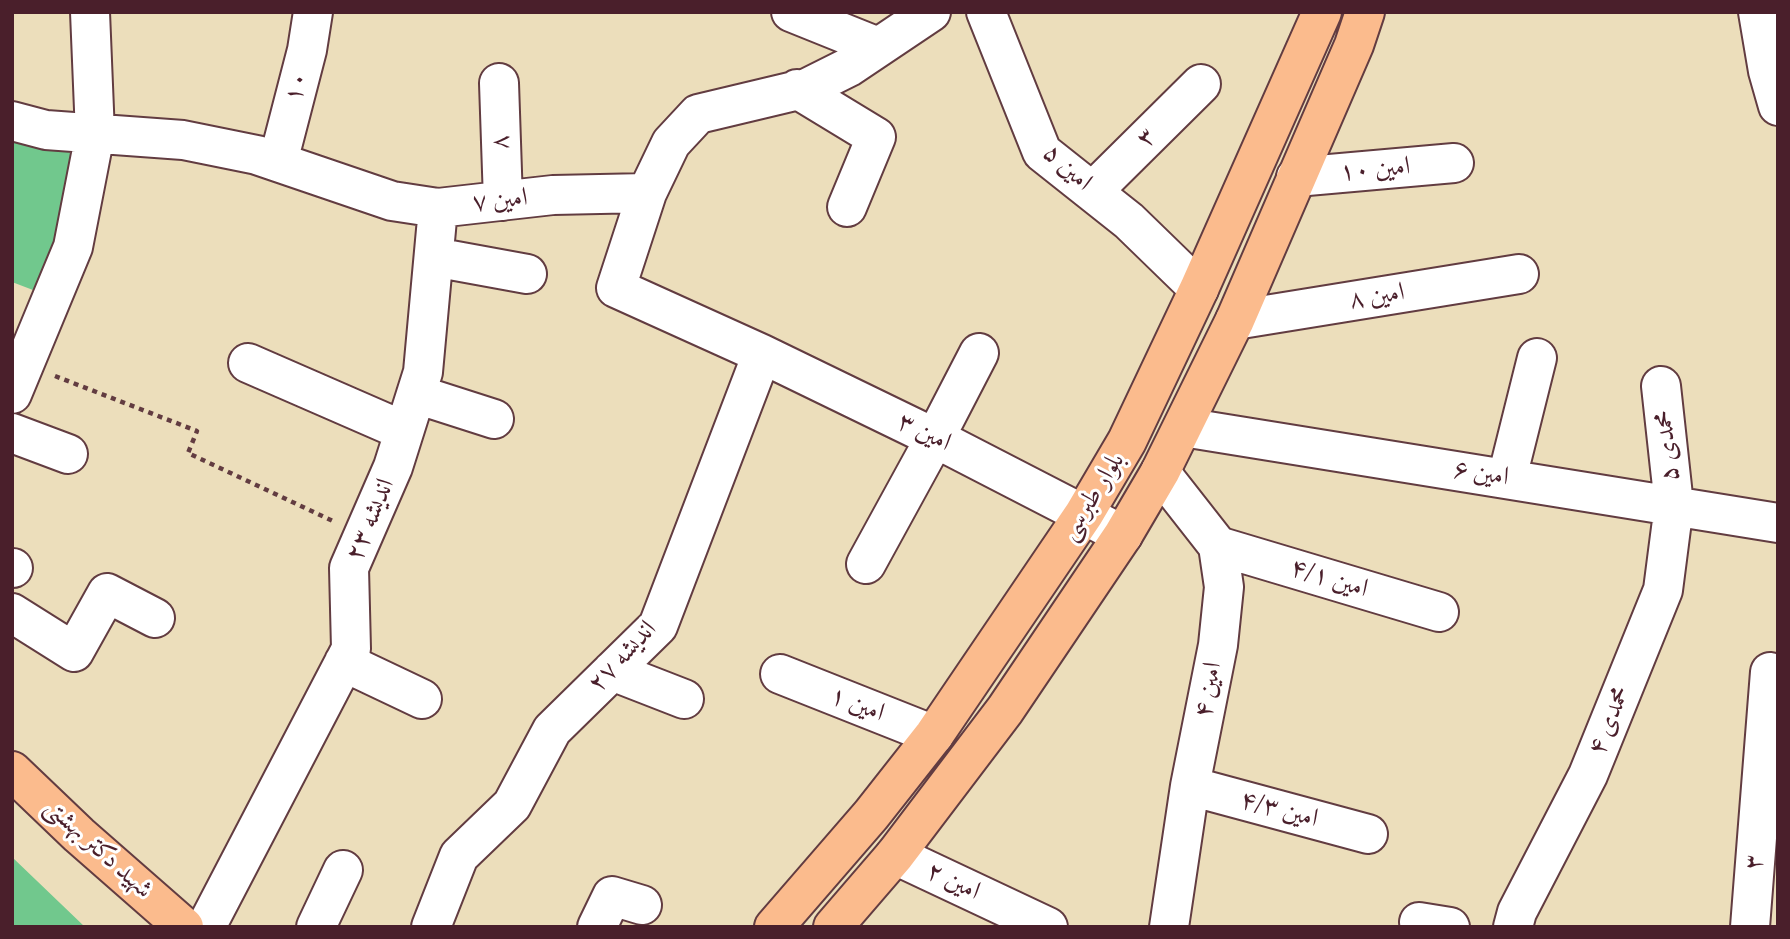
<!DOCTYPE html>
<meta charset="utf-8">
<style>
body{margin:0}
#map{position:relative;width:1790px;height:939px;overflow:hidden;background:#ecdebb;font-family:Alegreya,serif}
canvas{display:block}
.frame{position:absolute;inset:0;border:14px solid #4a1f2b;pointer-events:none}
</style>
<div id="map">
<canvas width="1790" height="939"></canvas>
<div class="frame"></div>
</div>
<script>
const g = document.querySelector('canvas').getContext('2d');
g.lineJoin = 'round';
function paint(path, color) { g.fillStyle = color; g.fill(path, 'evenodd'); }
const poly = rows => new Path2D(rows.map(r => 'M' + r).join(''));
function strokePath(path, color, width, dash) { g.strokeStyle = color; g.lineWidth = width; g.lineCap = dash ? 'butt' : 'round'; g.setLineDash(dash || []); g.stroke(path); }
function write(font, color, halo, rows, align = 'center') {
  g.font = font + ' Alegreya,Amiri,serif'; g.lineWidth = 6; g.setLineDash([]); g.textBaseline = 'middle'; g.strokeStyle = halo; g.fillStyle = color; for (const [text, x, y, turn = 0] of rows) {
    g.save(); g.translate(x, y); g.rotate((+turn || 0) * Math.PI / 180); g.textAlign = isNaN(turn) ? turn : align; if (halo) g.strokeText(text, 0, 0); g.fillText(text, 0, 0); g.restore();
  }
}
paint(poly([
 [12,133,77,155,55,246,33,290,12,282],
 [12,857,85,927,12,927]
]), '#71c88d');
const minor = poly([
 [791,12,878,47],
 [986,12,1042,152,1129,221,1199,289],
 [1758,12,1768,71,1778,106],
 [499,83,503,201],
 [797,89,876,137,847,207],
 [12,121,46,130,183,140,257,155,392,201,438,208,553,195,647,193,671,143,698,114,807,88,849,67,931,12],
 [278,162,307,50,313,12],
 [1296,177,1454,163],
 [1093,191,1201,84],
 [647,193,616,288,762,354,935,438,1123,535],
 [434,257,527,274],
 [1235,320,1519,274],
 [248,363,404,431],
 [12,394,73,247,95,134,90,12],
 [416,394,494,419],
 [1183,427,1778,523],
 [12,433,68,454],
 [1160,472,1218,546,1224,587,1218,645,1190,786,1169,927],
 [1507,478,1537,358],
 [1218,546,1439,612],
 [866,564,935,438,979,353],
 [12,568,13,568],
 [12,613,74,652,107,593,155,618],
 [344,662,422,699],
 [612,671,684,699],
 [780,674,934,735],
 [1190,786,1368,834],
 [895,855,1048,927],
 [1419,922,1450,927],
 [206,927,351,649,349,568,393,467,423,372,438,208],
 [316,927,343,870],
 [431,927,459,856,512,805,552,730,658,626,762,354],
 [597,927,612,896,642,905],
 [1513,927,1517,912,1588,775,1663,590,1674,505,1661,386],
 [1750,927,1770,672]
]);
const major = poly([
 [12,771,79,835,184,927],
 [774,927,871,815,934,735,1084,514,1127,441,1199,289,1322,12],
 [833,927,895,855,1005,710,1123,535,1160,472,1235,320,1354,45,1365,12]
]);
strokePath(minor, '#623c41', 42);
strokePath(major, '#623c41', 42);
strokePath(poly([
 [55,376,197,431,188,453,335,522]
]), '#623c41', 4.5, [5, 5]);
strokePath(minor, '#fff', 38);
strokePath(major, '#fbbb8d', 38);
write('26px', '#4a1f2b', '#fff', [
 ["۱۰",297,87,-75],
 ["۳",1147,138,-45],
 ["۸",501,142,-92],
 ["امین ۵",1067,168,42],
 ["امین ۱۰",1375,170,-5],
 ["امین ۷",500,201,-6],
 ["امین ۸",1377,297,-9],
 ["امین ۳",924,433,26],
 ["محمدی ۵",1668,446,-96],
 ["امین ۶",1481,474,9],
 ["بلوار طبرسی",1093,497,-58],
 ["اندیشه ۲۳",371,520,-67],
 ["امین ۴/۱",1329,579,17],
 ["اندیشه ۲۷",623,657,-47],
 ["امین ۴",1209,690,-79],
 ["امین ۱",857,705,21],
 ["محمدی ۴",1610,721,-68],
 ["۴/۳ امین",1279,810,15],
 ["شهید دکتر بهشتی",98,849,42],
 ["۳",1755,862,-85],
 ["امین ۲",953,882,25]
]);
</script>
